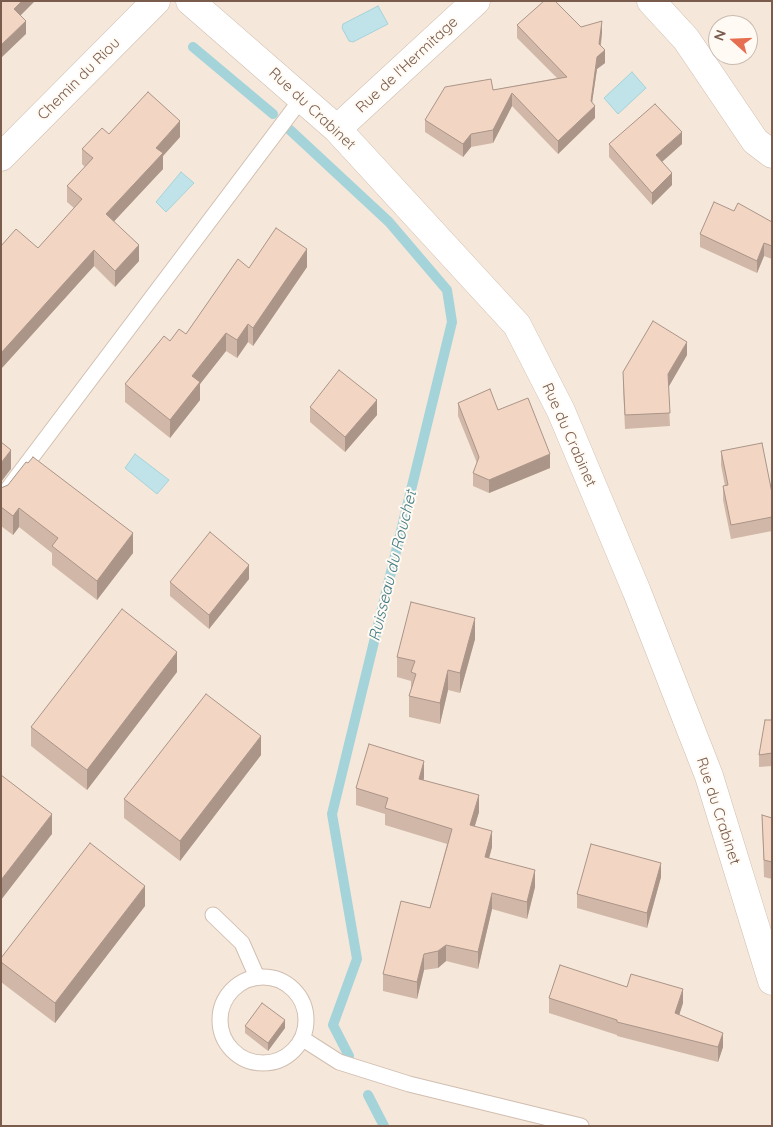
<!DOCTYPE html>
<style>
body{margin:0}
#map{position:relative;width:773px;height:1127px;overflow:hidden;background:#fdf6ec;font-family:Quicksand,sans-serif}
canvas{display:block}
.frame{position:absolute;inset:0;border:2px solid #7a5c4d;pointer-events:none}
.north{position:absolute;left:708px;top:15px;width:50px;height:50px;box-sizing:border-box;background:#fffaf3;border:1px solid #cabbb1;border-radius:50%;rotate:290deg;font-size:14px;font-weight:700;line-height:20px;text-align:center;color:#7a5c4d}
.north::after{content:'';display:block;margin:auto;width:18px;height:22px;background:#e76f51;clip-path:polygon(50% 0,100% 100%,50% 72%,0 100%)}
</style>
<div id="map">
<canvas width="773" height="1127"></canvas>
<div class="frame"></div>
<div class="north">N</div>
</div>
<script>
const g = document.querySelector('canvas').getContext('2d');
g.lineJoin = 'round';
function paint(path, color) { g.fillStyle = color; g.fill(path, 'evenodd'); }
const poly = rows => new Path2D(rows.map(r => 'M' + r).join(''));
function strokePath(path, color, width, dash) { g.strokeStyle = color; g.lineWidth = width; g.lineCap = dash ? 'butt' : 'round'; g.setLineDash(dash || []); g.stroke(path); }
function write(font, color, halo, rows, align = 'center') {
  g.font = font + ' Quicksand,sans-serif'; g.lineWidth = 4; g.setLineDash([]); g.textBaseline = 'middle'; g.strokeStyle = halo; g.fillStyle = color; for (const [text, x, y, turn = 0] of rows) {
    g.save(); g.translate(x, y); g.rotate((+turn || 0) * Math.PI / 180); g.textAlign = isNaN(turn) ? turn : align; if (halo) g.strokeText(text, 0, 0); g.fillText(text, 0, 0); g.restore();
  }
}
paint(poly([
 [1,1,772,1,772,1126,1,1126],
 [718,25,748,25,748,55,718,55]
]), '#f5e8da');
const water = poly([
 [378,6,388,24,353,42,349,41,342,28,343,24,378,6],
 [632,72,646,88,618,114,604,98,632,72],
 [181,172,194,183,166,212,156,202,181,172],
 [135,454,169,480,157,494,125,468,135,454]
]);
paint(water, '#bfe3e8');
strokePath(water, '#a5d3da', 1);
strokePath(poly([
 [193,47,273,114],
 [290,130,389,222,447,290,452,322,332,814,357,959,333,1025,349,1056],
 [368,1095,384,1126]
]), '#a5d3da', 10);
const service = poly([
 [1,498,302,98],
 [213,915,242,943,257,977],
 '220 1020a43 43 0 1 1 86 0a43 43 0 1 1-86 0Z',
 [303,1039,339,1062,409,1084,581,1126]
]);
const minor = poly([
 [190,1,337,129,517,325,561,411,637,592,709,776,772,981],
 [651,1,686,39,755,141,772,154],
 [337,129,476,1],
 [1,157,156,1]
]);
strokePath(service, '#d1beb0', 17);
strokePath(minor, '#d1beb0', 29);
strokePath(service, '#fff', 15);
strokePath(minor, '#fff', 28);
paint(poly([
 [517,25,581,27,602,33,601,46,605,63,597,69,592,103,595,118,558,154,512,106,493,143,471,147,463,157,425,132,425,120,493,90,557,78,517,38],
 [109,134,180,137,163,156,163,169,114,221,139,261,115,287,94,266,1,369,1,246,38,248,74,208,67,202,67,186,85,167,82,164,82,149],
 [609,144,682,144,662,162,672,185,652,205,609,157],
 [734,211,772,222,772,259,764,256,757,273,700,247,700,234],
 [307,267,253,346,248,342,237,358,226,351,200,384,200,400,170,438,125,402,125,384,170,341,186,334,249,268],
 [687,355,668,387,670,426,625,429,623,386,623,372],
 [458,403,498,410,550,468,489,493,473,486,473,473,477,463,458,416],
 [310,407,377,415,345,452,310,422],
 [721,451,772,493,772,531,731,539,723,500,723,486,725,486,721,465],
 [1,488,133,553,97,600,52,565,52,553,19,527,13,535,1,526],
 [249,579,209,629,170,596,170,582],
 [475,639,460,693,448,690,440,724,409,717,409,696,411,689,411,681,397,677,397,657],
 [177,672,87,790,31,746,31,727],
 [772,720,772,766,759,767,759,755],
 [261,755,180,861,124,818,124,799],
 [424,778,423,780,479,812,475,826,492,847,489,858,535,887,527,919,492,909,478,969,446,961,438,968,424,970,417,999,383,991,383,974,430,908,447,844,385,825,385,814,356,805,356,788],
 [762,815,772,818,772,879,764,877],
 [661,877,647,928,577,908,577,894],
 [145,906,55,1023,1,982,1,958],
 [627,987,683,1003,679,1015,723,1047,718,1062,617,1036,617,1035,549,1013,549,998],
 [245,1026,285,1028,268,1051,245,1033]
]), '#d1b7a8');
paint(poly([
 [22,1,34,2,14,22,14,9],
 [26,21,26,34,1,58,1,45],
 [602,21,602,33,599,55,605,50,605,63,597,69,591,109,595,106,595,118,558,154,558,141,591,101],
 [512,93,512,106,493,143,493,130],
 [180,121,180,137,163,156,163,169,106,230,106,214,156,148],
 [682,132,682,144,656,167,656,155],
 [471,134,471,147,463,157,463,144],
 [672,173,672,185,652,205,652,193],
 [764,243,764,256,757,273,757,261],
 [139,245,139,261,115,287,115,271],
 [307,249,307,267,253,346,253,328],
 [94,250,94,266,1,369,1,353],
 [248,324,248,342,237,358,237,340],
 [226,333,226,351,200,384,200,400,170,438,170,420,192,376],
 [687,342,687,355,668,388,668,374],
 [377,400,377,415,345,452,345,437],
 [11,450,11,469,1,482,1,463],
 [550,454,550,468,489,493,489,480],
 [19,508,19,527,13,535,13,516],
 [133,533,133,553,97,600,97,581],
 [249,565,249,579,209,629,209,615],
 [475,618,475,639,460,693,460,673],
 [177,652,177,672,87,790,87,770],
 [448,670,448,690,440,724,440,703],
 [261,736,261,755,180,861,180,841],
 [424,761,424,778,419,796,419,779],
 [479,795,479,812,470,841,470,825],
 [52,814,52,834,1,900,1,880],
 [492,831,492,847,485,873,485,857],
 [661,863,661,877,647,928,647,913],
 [535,870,535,887,527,919,527,902],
 [145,886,145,906,55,1023,55,1003],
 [492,893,492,909,478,969,478,952],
 [446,945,446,961,438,968,438,951],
 [424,954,424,970,417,999,417,982],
 [683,989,683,1003,675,1028,675,1013],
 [285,1020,285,1028,268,1051,268,1043],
 [723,1033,723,1047,718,1062,718,1047]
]), '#aa9588');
const building = poly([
 [1,1,22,1,14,9,26,21,1,45,1,1],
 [544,1,555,1,581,27,602,21,599,44,605,50,597,57,591,101,595,106,558,141,512,93,493,130,471,134,463,144,425,120,445,87,491,79,493,90,567,77,517,25,544,1],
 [148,92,180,121,156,148,163,153,106,214,139,245,115,271,94,250,1,353,1,246,16,229,38,248,82,199,67,186,93,158,82,149,102,128,109,134,148,92],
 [655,104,682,132,656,155,672,173,652,193,609,144,655,104],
 [714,202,734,211,738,203,772,222,772,246,764,243,757,261,700,234,714,202],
 [276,228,307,249,253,328,248,324,237,340,226,333,192,376,200,382,170,420,125,384,164,336,170,341,179,329,186,334,238,259,249,268,276,228],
 [653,321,687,342,668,374,670,413,625,415,623,372,653,321],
 [339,370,377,400,345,437,310,407,339,370],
 [490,389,498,410,528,398,550,454,489,480,473,473,479,457,458,403,490,389],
 [1,442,11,450,1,463,1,442],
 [762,443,772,493,772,517,731,525,723,486,728,485,721,451,762,443],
 [33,457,133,533,97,581,52,546,58,538,19,508,13,516,1,507,1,488,8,485,26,462,28,463,33,457],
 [210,532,249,565,209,615,170,582,210,532],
 [411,602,475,618,460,673,448,670,440,703,409,696,416,674,411,672,415,661,397,657,411,602],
 [122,609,177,652,87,770,31,727,122,609],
 [206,694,261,736,180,841,124,799,206,694],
 [765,720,772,720,772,753,759,755,765,720],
 [369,744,424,761,419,779,479,795,470,825,492,831,485,857,535,870,527,902,492,893,478,952,446,945,438,951,424,954,417,982,383,974,401,901,430,908,452,829,385,808,388,798,356,788,369,744],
 [1,775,52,814,1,880,1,775],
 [762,815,772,818,772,862,764,860,762,815],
 [90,843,145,886,55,1003,1,962,1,958,90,843],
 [591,844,661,863,647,913,577,894,591,844],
 [560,965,627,987,631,974,683,989,675,1013,723,1033,718,1047,617,1022,617,1020,549,998,560,965],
 [262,1003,285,1020,268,1043,245,1026,262,1003]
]);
paint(building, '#f3d5c3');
strokePath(building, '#aa9588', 1);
write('15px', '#7a5c4d', '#fffaf3', [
 ["Rue de l'Hermitage",407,65,-43],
 ["Chemin du Riou",79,79,-45],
 ["Rue du Crabinet",312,109,43],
 ["Rue du Crabinet",569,435,66],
 ["Rue du Crabinet",718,811,72]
]);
write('italic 16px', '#437c86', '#fffaf3', [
 ["Ruisseau du Rouchet",393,566,-76]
]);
</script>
